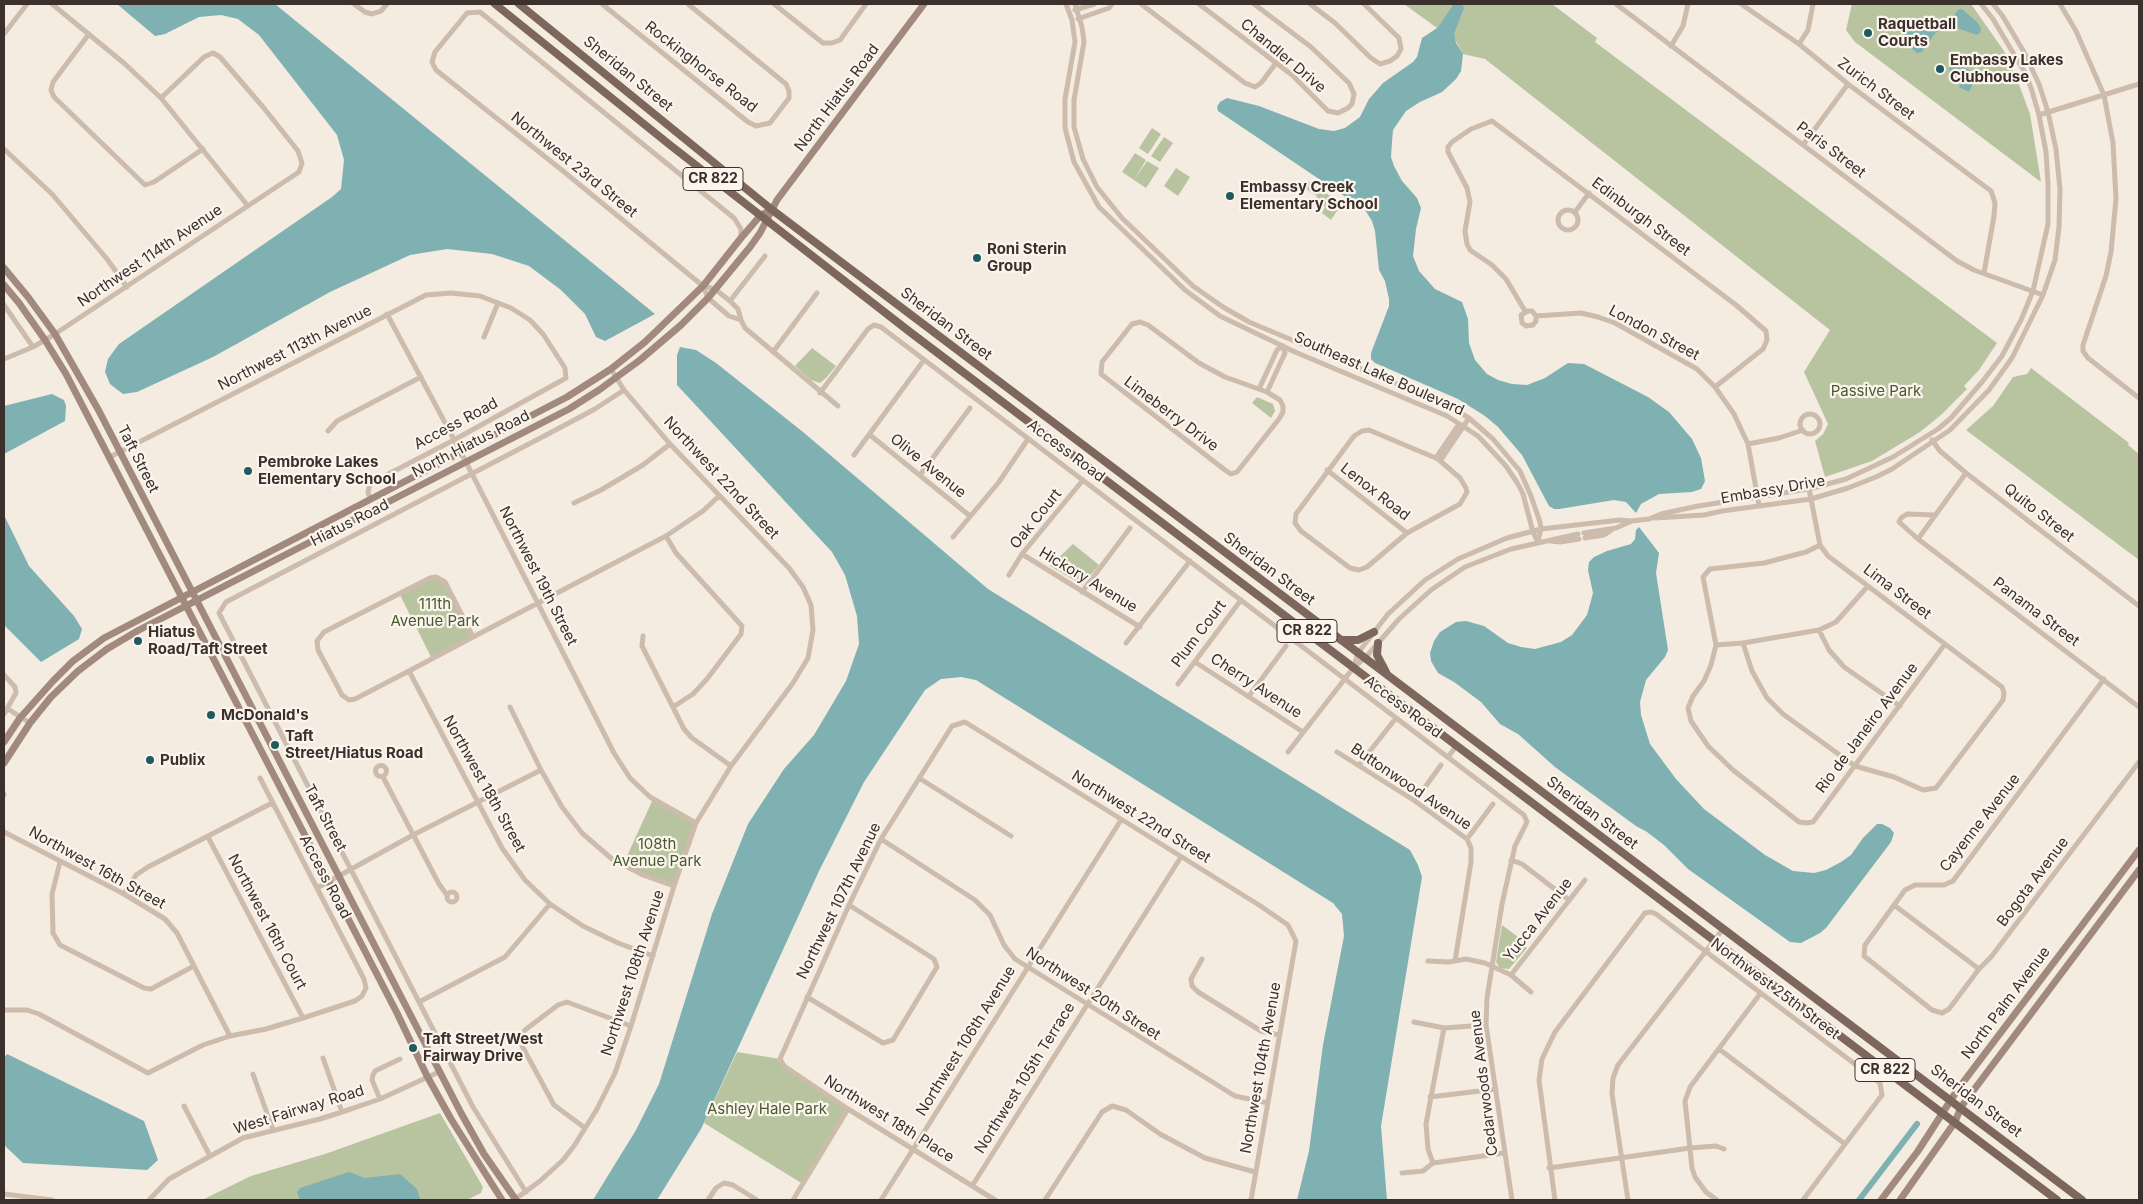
<!DOCTYPE html>
<style>
body{margin:0}
#map{position:relative;width:2143px;height:1204px;overflow:hidden;background:#f4ebe1;font-family:Inter,sans-serif}
canvas{display:block}
.frame{position:absolute;inset:0;border:5px solid #3b302b;pointer-events:none}
</style>
<div id="map">
<canvas width="2143" height="1204"></canvas>
<div class="frame"></div>
</div>
<script>
const g = document.querySelector('canvas').getContext('2d');
g.lineJoin = 'round';
function paint(path, color) { g.fillStyle = color; g.fill(path, 'evenodd'); }
const poly = rows => new Path2D(rows.map(r => 'M' + r).join(''));
function strokePath(path, color, width, dash) { g.strokeStyle = color; g.lineWidth = width; g.lineCap = dash ? 'butt' : 'round'; g.setLineDash(dash || []); g.stroke(path); }
function write(font, color, halo, rows, align = 'center') {
  g.font = font + ' Inter,sans-serif'; g.lineWidth = 4.5; g.setLineDash([]); g.textBaseline = 'middle'; g.strokeStyle = halo; g.fillStyle = color; for (const [text, x, y, turn = 0] of rows) {
    g.save(); g.translate(x, y); g.rotate((+turn || 0) * Math.PI / 180); g.textAlign = isNaN(turn) ? turn : align; if (halo) g.strokeText(text, 0, 0); g.fillText(text, 0, 0); g.restore();
  }
}
paint(poly([
 [1404,4,1455,4,1437,28],
 [1461,4,1552,4,1597,38,1595,42,1997,343,1979,370,1964,386,1967,389,1941,415,1920,432,1872,461,1825,477,1815,441,1823,434,1828,424,1804,372,1830,330,1485,59,1463,54,1454,38,1454,30,1463,10],
 [1852,4,1971,4,2004,51,2018,82,2030,114,2041,182,1855,42,1846,30],
 [1152,128,1161,134,1148,154,1139,148],
 [1164,137,1173,143,1160,162,1151,156],
 [1135,153,1146,160,1134,180,1122,172],
 [1147,161,1159,168,1146,188,1134,180],
 [1176,168,1190,177,1178,196,1164,186],
 [1308,181,1332,197,1329,202,1339,208,1331,220,1322,213,1325,207,1315,200,1317,196,1303,187],
 [812,348,836,366,826,378,820,383,811,380,795,366],
 [2031,368,2129,443,2128,445,2139,454,2139,560,1966,430,1993,406,2013,377,2027,374],
 [1257,397,1273,404,1275,411,1271,418,1252,403],
 [1073,544,1099,565,1082,585,1050,566],
 [430,578,445,582,473,637,432,659,399,593],
 [653,799,696,823,674,886,623,865],
 [1502,925,1525,942,1523,945,1527,948,1509,969,1500,968,1496,962],
 [737,1052,780,1059,784,1066,848,1109,803,1184,704,1123],
 [440,1113,483,1187,481,1193,467,1200,202,1200,251,1176,325,1154]
]), '#b8c4a0');
paint(poly([
 [117,4,275,4,655,314,605,341,596,337,585,314,561,290,529,266,492,254,447,249,410,255,330,292,213,357,137,392,123,394,110,384,105,372,108,359,119,344,332,197,341,189,344,160,337,135,259,35,238,19,221,15,199,17,165,34,155,36],
 [1454,4,1462,4,1464,8,1454,34,1456,43,1463,54,1461,71,1456,79,1442,92,1420,102,1406,111,1393,130,1392,142,1391,157,1394,166,1402,181,1417,198,1421,208,1416,229,1413,256,1419,271,1435,289,1462,302,1468,319,1469,343,1475,360,1487,374,1498,380,1512,384,1527,385,1545,378,1568,363,1584,364,1648,397,1669,412,1692,439,1701,458,1705,481,1701,489,1692,492,1659,494,1641,504,1636,513,1626,502,1614,500,1559,509,1554,509,1549,506,1522,455,1498,427,1485,416,1458,399,1375,363,1371,359,1371,353,1389,306,1389,299,1385,281,1379,270,1375,231,1372,221,1365,210,1218,111,1217,107,1220,102,1227,98,1259,106,1319,129,1334,131,1345,128,1360,117,1369,99,1383,83,1413,62,1417,57,1422,38,1437,28],
 [1962,9,1977,22,1981,28,1980,33,1977,35,1954,27,1945,27,1936,32,1922,52,1917,53,1904,41,1904,34,1915,21,1919,20,1932,26,1943,24,1950,21,1958,10],
 [1954,56,1965,61,1963,67,1972,71,1975,79,1969,92,1959,87,1961,81,1951,77,1949,69],
 [680,347,696,350,716,363,803,432,988,589,1410,850,1418,865,1422,877,1381,1126,1387,1200,1297,1200,1309,1151,1323,1045,1344,936,1342,914,1333,903,976,680,961,677,941,679,925,690,864,782,819,871,701,1129,657,1200,593,1200,636,1130,659,1084,712,914,748,824,784,769,814,735,846,681,859,644,857,616,845,575,832,552,677,385,677,355],
 [52,394,64,400,66,406,65,421,4,454,4,406],
 [4,515,29,566,74,616,82,629,79,639,41,662,4,625],
 [1639,527,1659,553,1656,573,1668,650,1665,657,1646,680,1640,702,1641,715,1650,744,1676,779,1704,809,1765,855,1793,871,1814,873,1826,870,1841,862,1851,855,1863,838,1877,824,1882,824,1890,828,1894,833,1891,842,1826,928,1820,933,1801,943,1790,942,1688,869,1664,845,1647,832,1636,826,1555,767,1518,734,1500,724,1481,702,1454,682,1438,673,1431,661,1430,653,1434,641,1440,632,1456,622,1466,621,1484,626,1508,643,1521,647,1535,649,1561,642,1572,635,1587,615,1593,593,1588,570,1589,562,1594,557,1607,551,1631,544,1635,539,1636,530],
 [7,1054,144,1121,158,1160,147,1170,23,1163,4,1145,4,1058],
 [349,1172,365,1178,400,1174,417,1189,420,1199,300,1200,297,1192,300,1188]
]), '#7fb0b2');
strokePath(poly([
 [1859,1200,1917,1124]
]), '#7fb0b2', 6);
strokePath(poly([
 [52,4,125,64,161,98,248,206],
 [354,4,365,12,372,14,381,11,387,4],
 [602,4,748,122,756,126,770,123,789,98,789,91,786,84,688,4],
 [774,4,823,43,832,43,840,40,866,4],
 [1066,4,1072,20,1075,42,1065,99,1065,128,1074,162,1099,207,1185,290,1220,316,1295,352,1447,416,1478,436,1506,466,1518,484,1523,494,1533,532,1538,542],
 [1075,4,1082,27,1084,42,1074,100,1074,127,1083,159,1097,187,1122,218,1193,286,1223,307,1249,322,1445,404,1469,418,1493,439,1520,471,1531,496,1540,522,1541,529,1538,541],
 [1141,4,1245,83,1255,87,1261,83,1276,63],
 [1199,4,1292,75,1328,111,1338,113,1348,108,1352,104,1354,94,1349,83,1311,47,1254,4],
 [1310,4,1335,23,1371,58,1380,64,1390,61,1397,56,1401,49,1399,38,1364,4],
 [1616,4,1957,261,1974,270,2043,295],
 [1741,4,1799,44,1848,84,1991,191,1995,203,1994,216,1984,273],
 [2060,4,2076,31,2104,95,2113,143,2116,199,2111,252,2106,276,2083,345,2083,351,2088,358,2139,398],
 [1075,10,1094,4],
 [1078,19,1109,8,1112,4],
 [4,34,27,4],
 [89,34,53,82,51,90,54,97,145,185,154,182,203,149],
 [1799,44,1808,30,1813,4],
 [1671,46,1683,26,1688,4],
 [1986,58,2004,66,2012,64,2017,60],
 [2039,115,2139,84],
 [1803,145,1848,84],
 [4,149,52,194,107,259,127,287],
 '1558 220a10 10 0 1 1 20 0a10 10 0 1 1-20 0Z',
 [1575,212,1589,193],
 [741,238,741,229,734,218,480,12,467,13,435,52,432,62,436,70,563,171,703,286,715,289,730,301,738,309,741,320,745,328,838,406],
 [703,286,708,298,729,316,741,320],
 [730,301,765,256],
 [4,305,33,347],
 [1525,311,1506,279,1492,265,1470,250,1467,244,1465,231,1470,202,1467,188,1448,152,1448,147,1452,142,1471,129,1492,121,1736,305,1766,331,1767,340,1763,349,1715,387],
 [387,314,466,462,614,753,630,778,650,797,696,823],
 [1536,316,1536,321,1533,325,1526,326,1522,323,1521,315,1528,311,1532,311,1536,316,1581,313,1598,317,1615,323,1697,369,1715,387,1734,414,1748,444,1759,505],
 [1140,322,1148,325,1199,363,1225,377,1267,392,1280,400,1283,406,1283,412,1279,419,1237,472,1231,474,1225,470,1101,374,1102,362,1132,324,1140,322],
 [484,337,498,303],
 [773,352,817,293],
 [4,359,33,347,55,334,299,172,302,163,298,151,263,107,220,57,213,53,204,57,161,98],
 [1259,389,1277,350,1283,346],
 [1267,392,1285,353,1283,346],
 [820,393,868,329,874,325,881,327,1524,815,1527,822,1515,846,1502,904,1487,998,1486,1025,1512,1200],
 '1800 424a10 10 0 1 1 20 0a10 10 0 1 1-20 0Z',
 [1369,430,1438,459,1460,478,1466,488,1467,492,1460,504,1407,533,1367,567,1359,570,1350,568,1301,531,1295,523,1296,514,1354,436,1362,431,1369,430],
 [328,431,337,421,421,377],
 [870,435,970,516],
 [1932,440,1940,451,1966,473,2139,606],
 [1748,444,1779,438,1803,430],
 [854,455,924,360],
 [110,457,426,295,451,293,480,296,511,308,530,320,543,334,565,368,566,378,454,440,373,482,369,487,368,493,371,499],
 [1436,458,1457,427,1463,425],
 [1440,461,1469,418],
 [1327,470,1407,533],
 [920,475,970,408],
 [574,503,601,490,643,465,670,444],
 [1934,515,1907,514,1901,518,1899,522,1918,539,2139,707],
 [1655,518,1704,515,1722,511,1811,499,1848,488,1876,477,1892,469,1950,430,1989,390,2012,358,2043,295,2055,260,2059,227,2060,189,2056,149,2048,112,2039,84,2024,52,2002,15,1993,4],
 [1584,533,1616,528,1632,521,1649,519,1661,514,1698,506,1809,489,1846,479,1893,457,1938,429,1951,418,1982,382,2002,356,2021,320,2033,291,2048,224,2048,184,2046,152,2039,115,2032,91,2026,74,2012,51,1993,19,1981,4],
 [666,536,676,553,742,626,741,634,707,679,693,694,673,707],
 [953,537,999,482,1028,439],
 [1585,538,1604,535,1613,529],
 [1918,539,1966,473],
 [1551,541,1560,542,1579,539],
 [1820,545,1806,552,1764,563,1710,569,1703,577,1716,645,1711,665,1704,681,1693,696,1688,708,1691,721,1708,746,1733,770,1799,822,1806,823,1813,822,1945,644],
 [1022,554,1140,627],
 [1009,575,1022,554,1083,480],
 [1082,592,1130,528],
 [1819,630,1829,650,1844,667,1900,706],
 [643,636,642,646,684,729,692,738,731,766],
 [473,637,445,582,436,577,430,578,324,632,317,641,318,650,342,695,349,700,355,699,409,671,473,637,538,603,666,536,703,511,719,496],
 [1126,643,1190,561],
 [1743,643,1752,671,1767,698,1783,714,1855,766,1894,777,1923,790,1936,788,2003,700,2004,693,2002,687,1828,556,1820,545,1809,489],
 [1716,645,1743,643,1819,630,1836,622,1868,586],
 [1195,662,1303,732],
 [1354,666,1358,653,1388,614,1425,580,1458,559,1507,538,1541,529,1620,520,1631,521],
 [409,671,502,848,525,880,550,904,583,926,618,943,653,956],
 [4,675,15,687,16,693,4,714],
 [2104,679,1953,881,1944,885,1915,885,1905,890,1865,945,1864,956,1932,1010,1942,1013,1949,1009,1979,969,1991,957,2139,762],
 [1178,684,1241,600],
 [1249,696,1286,646],
 [510,707,541,770,562,807,582,833,612,859,643,875,674,886],
 [8,709,30,723],
 [1288,752,1354,667,1365,658,1399,619,1431,590,1465,567,1511,549,1578,534],
 [1337,752,1415,801,1467,839,1471,848,1471,862,1455,961],
 [1448,757,1457,745],
 [1359,765,1396,718],
 '375.5 771a5.5 5.5 0 1 1 11 0a5.5 5.5 0 1 1-11 0Z',
 [383,777,439,884,447,895],
 [919,778,1011,836],
 [4,795,4,794],
 [1415,801,1441,765],
 [4,832,124,894,165,919,177,933,230,1036],
 [208,837,303,1018],
 [881,839,975,900,990,915,1004,945,1015,959,1235,1096,1268,1103],
 [1467,839,1493,804],
 [1511,860,1522,864,1569,900],
 [60,862,52,894,53,933,60,945,144,988,151,989,194,966],
 [317,888,413,835,541,770],
 '447 897a5 5 0 1 1 10 0a5 5 0 1 1-10 0Z',
 [124,894,136,875,148,867,272,803],
 [1894,905,1979,969],
 [1202,959,1191,979,1192,986,1198,992,1261,1031,1279,1035],
 [1428,961,1449,962,1466,959,1485,963,1511,975,1531,992],
 [1511,975,1585,880],
 [807,997,883,1043,893,1040,937,967,934,959,849,905],
 [419,1002,505,957,550,904],
 [4,1010,27,1010,39,1014,148,1073,203,1045,230,1036,266,1029,303,1018,355,1001,362,996,366,988,364,979,260,778],
 [1414,1022,1444,1028,1486,1025],
 [1719,1049,1845,1144],
 [323,1058,342,1112],
 [253,1074,273,1130],
 [1430,1097,1496,1089],
 [380,1099,372,1080,373,1075,375,1071,400,1059],
 [184,1106,210,1156],
 [585,1128,554,1105,521,1044,520,1037,525,1030,558,1005,567,1002,631,1026],
 [1433,1163,1428,1149,1426,1124,1444,1028],
 [1549,1168,1690,1148,1716,1146,1724,1149],
 [1402,1173,1423,1171,1433,1163,1504,1153],
 [972,1186,1181,857],
 [526,1192,473,1107,219,613,226,602,548,434,595,409,624,390],
 [4,1194,52,1200],
 [149,1200,169,1179,243,1138,320,1119,342,1112,380,1099,439,1072],
 [514,1200,540,1181,563,1160,574,1146,597,1109,615,1073,631,1026,674,886,696,823,731,766,793,683,808,658,813,630,811,605,803,587,789,568,670,444,624,390,611,369],
 [708,1200,716,1188,724,1183,733,1185,757,1200],
 [793,1200,848,1109],
 [881,1200,1121,820],
 [995,1200,848,1109,784,1066,780,1059,849,905,881,839,952,726,965,722,1259,905,1288,925,1296,941,1251,1200],
 [1045,1200,1102,1112,1112,1106,1126,1110,1160,1134,1205,1158,1255,1172],
 [1555,1200,1539,1080,1542,1059,1555,1032,1645,913,1651,912,1656,914,1880,1083,1882,1095,1803,1200],
 [1628,1200,1612,1094,1613,1078,1618,1065,1723,929],
 [1717,1200,1706,1192,1695,1177,1692,1168,1685,1101,1690,1087,1760,994]
]), '#cdbbac', 5);
strokePath(poly([
 [4,268,28,297,55,334,99,411,461,1113,484,1154,516,1200],
 [4,285,19,303,45,340,66,374,397,1013,427,1076,451,1119,502,1200],
 [4,742,20,718,53,681,73,661,104,638,567,397,611,369,645,342,703,286,741,238,760,216,765,213],
 [4,763,30,723,51,697,78,671,107,649,139,630,569,409,599,390,640,360,681,325,708,298,750,247,760,233,777,200,924,4],
 [1881,1200,1918,1151,1958,1089,2139,850],
 [1900,1200,1955,1122,1961,1107,2139,870]
]), '#a18a7d', 7);
strokePath(poly([
 [495,4,670,145,910,332,2057,1200],
 [519,4,771,209,2082,1200],
 [1341,640,1358,640,1374,632],
 [1378,643,1377,655,1386,672]
]), '#7d675c', 8);
for (const [x, y, r, color] of [
 [1868,33,5,"#1f5a5e"],
 [1940,69,5,"#1f5a5e"],
 [1230,196,5,"#1f5a5e"],
 [977,258,5,"#1f5a5e"],
 [248,471,5,"#1f5a5e"],
 [138,641,5,"#1f5a5e"],
 [211,715,5,"#1f5a5e"],
 [275,745,5,"#1f5a5e"],
 [150,760,5,"#1f5a5e"],
 [413,1048,5,"#1f5a5e"]
]) { const dot = new Path2D(); dot.arc(x, y, r, 0, 2 * Math.PI); g.fillStyle = color; g.fill(dot); strokePath(dot, '#fbf5ee', 2); }
for (const [x, y, w] of [
 [713,179,60],
 [1307,631,60],
 [1885,1070,60]
]) { const box = new Path2D(); box.roundRect(x - w / 2, y - 11.5, w, 23, 4); g.fillStyle = '#fbf5ee'; g.fill(box); strokePath(box, '#3b302b', 1); }
write('bold 14px', '#3b302b', null, [
 ["CR 822",713,179],
 ["CR 822",1307,631],
 ["CR 822",1885,1070]
]);
write('bold 15px', '#3b302b', '#fbf5ee', [
 ["Raquetball",1878,24],
 ["Courts",1878,41],
 ["Embassy Lakes",1950,60],
 ["Clubhouse",1950,77],
 ["Embassy Creek",1240,187],
 ["Elementary School",1240,204],
 ["Roni Sterin",987,249],
 ["Group",987,266],
 ["Pembroke Lakes",258,462],
 ["Elementary School",258,479],
 ["Hiatus",148,632],
 ["Road/Taft Street",148,649],
 ["McDonald's",221,715],
 ["Taft",285,736],
 ["Street/Hiatus Road",285,753],
 ["Publix",160,760],
 ["Taft Street/West",423,1039],
 ["Fairway Drive",423,1056]
], 'left');
write('15px', '#3b302b', '#fbf5ee', [
 ["Chandler Drive",1283,56,40],
 ["Rockinghorse Road",701,67,38],
 ["Sheridan Street",628,74,39],
 ["Zurich Street",1876,89,37],
 ["North Hiatus Road",837,98,-53],
 ["Paris Street",1831,150,37],
 ["Northwest 23rd Street",574,165,39],
 ["Edinburgh Street",1641,217,37],
 ["Northwest 114th Avenue",150,256,-34],
 ["Sheridan Street",946,324,37],
 ["London Street",1654,333,28],
 ["Northwest 113th Avenue",295,348,-27],
 ["Southeast Lake Boulevard",1379,374,24],
 ["Limeberry Drive",1171,414,37],
 ["Access Road",456,424,-28],
 ["North Hiatus Road",471,444,-27],
 ["Access Road",1066,451,37],
 ["Taft Street",138,459,63],
 ["Olive Avenue",928,466,39],
 ["Northwest 22nd Street",721,478,47],
 ["Embassy Drive",1773,490,-10],
 ["Lenox Road",1375,492,38],
 ["Quito Street",2039,513,38],
 ["Oak Court",1036,519,-51],
 ["Hiatus Road",350,523,-27],
 ["Sheridan Street",1269,569,37],
 ["Northwest 19th Street",538,576,63],
 ["Hickory Avenue",1088,580,31],
 ["Lima Street",1897,592,37],
 ["Panama Street",2036,612,37],
 ["Plum Court",1199,634,-53],
 ["Cherry Avenue",1256,686,33],
 ["Access Road",1403,707,37],
 ["Rio de Janeiro Avenue",1867,728,-53],
 ["Northwest 18th Street",484,784,61],
 ["Buttonwood Avenue",1411,787,34],
 ["Sheridan Street",1592,813,37],
 ["Northwest 22nd Street",1141,817,32],
 ["Taft Street",325,818,62],
 ["Cayenne Avenue",1980,823,-52],
 ["Northwest 16th Street",97,868,29],
 ["Access Road",325,877,62],
 ["Bogota Avenue",2033,882,-53],
 ["Northwest 107th Avenue",839,901,-64],
 ["Yucca Avenue",1538,920,-52],
 ["Northwest 16th Court",267,922,62],
 ["Northwest 108th Avenue",633,973,-72],
 ["Northwest 25th Street",1775,989,37],
 ["Northwest 20th Street",1093,994,33],
 ["North Palm Avenue",2006,1003,-53],
 ["Northwest 106th Avenue",966,1041,-58],
 ["Northwest 104th Avenue",1261,1068,-80],
 ["Northwest 105th Terrace",1025,1078,-58],
 ["Cedarwoods Avenue",1484,1083,-97],
 ["Sheridan Street",1976,1101,37],
 ["West Fairway Road",299,1110,-17],
 ["Northwest 18th Place",889,1119,32]
]);
write('15px', '#4a5a2e', '#fbf5ee', [
 ["Passive Park",1876,391],
 ["111th",435,604],
 ["Avenue Park",435,621],
 ["108th",657,844],
 ["Avenue Park",657,861],
 ["Ashley Hale Park",767,1109]
]);
</script>
